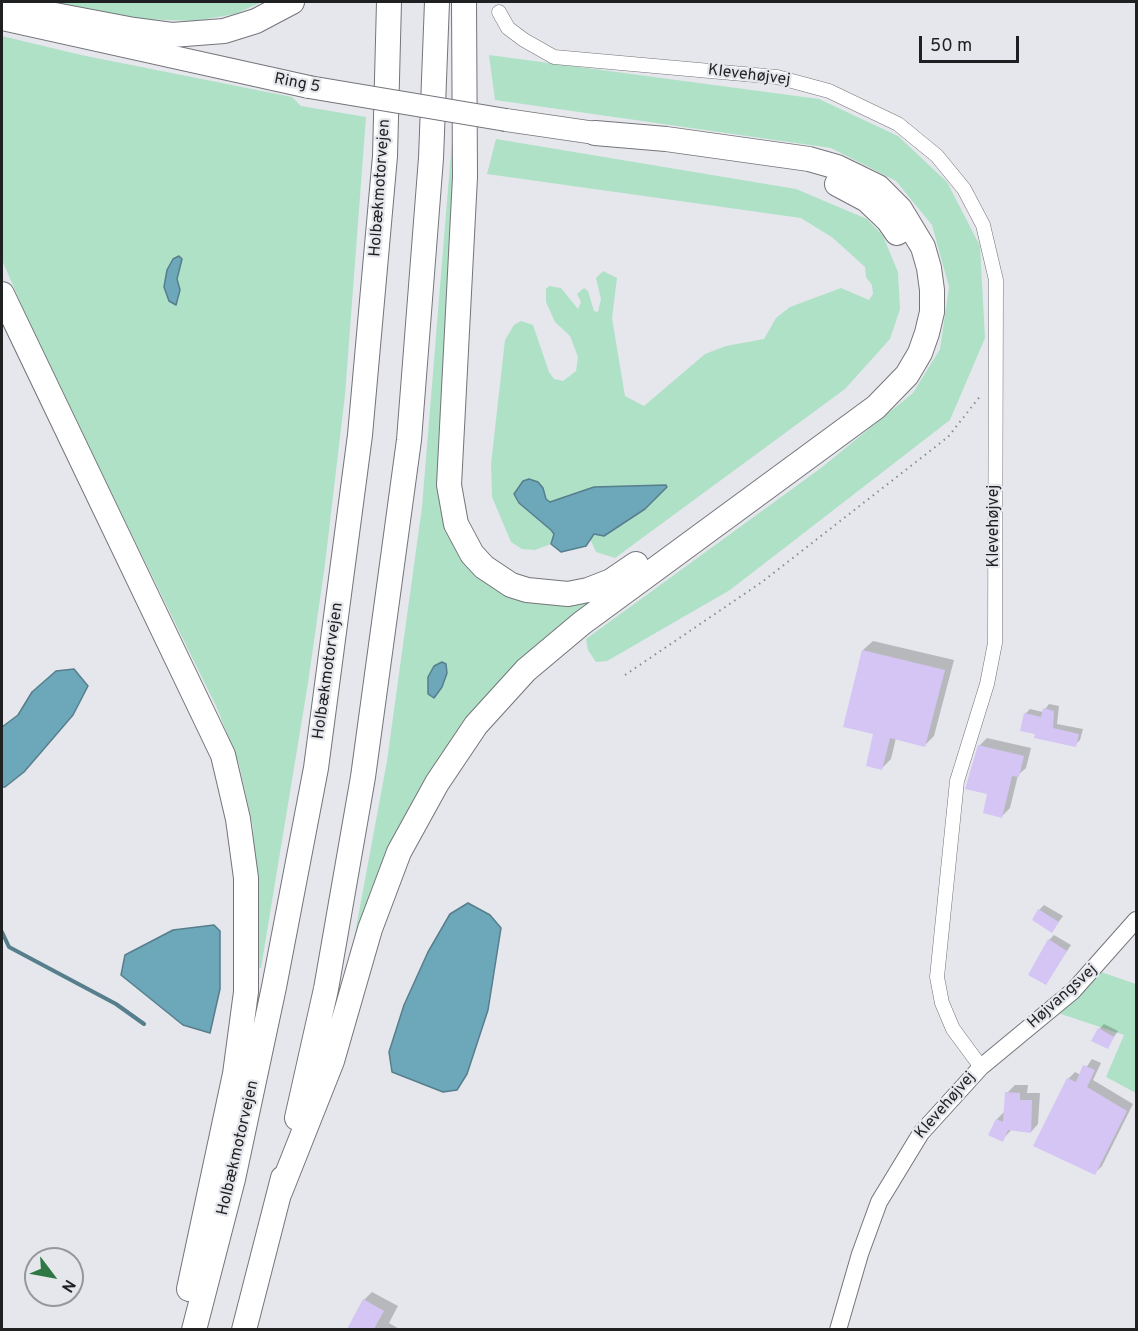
<!DOCTYPE html>
<meta charset="utf-8">
<style>
body{margin:0}
#map{position:relative;width:1138px;height:1331px;overflow:hidden;background:#e5e7ec;font-family:Overpass,sans-serif}
canvas{display:block}
.frame{position:absolute;inset:0;border:3px solid #1f2021;pointer-events:none}
.north{position:absolute;left:24px;top:1247px;width:60px;height:60px;box-sizing:border-box;background:#e5e7ec;border:2px solid #96979b;border-radius:50%;rotate:122deg;font-size:16px;font-weight:700;line-height:24px;text-align:center;color:#1f2021}
.north::after{content:'';display:block;margin:auto;width:21px;height:27px;background:#2f7846;clip-path:polygon(50% 0,100% 100%,50% 72%,0 100%)}
.scale{position:absolute;left:919px;top:36px;width:100px;height:27px;box-sizing:border-box;border:3px solid #1f2021;border-top:0;padding-left:8px;font-size:18px;line-height:21px;white-space:nowrap;color:#1f2021;-webkit-text-stroke:4px #e5e7ec;paint-order:stroke}
</style>
<div id="map">
<canvas width="1138" height="1331"></canvas>
<div class="frame"></div>
<div class="north">N</div>
<div class="scale">50 m</div>
</div>
<script>
const g = document.querySelector('canvas').getContext('2d');
g.lineJoin = 'round';
function paint(path, color) { g.fillStyle = color; g.fill(path, 'evenodd'); }
const poly = rows => new Path2D(rows.map(r => 'M' + r).join(''));
function strokePath(path, color, width, dash) { g.strokeStyle = color; g.lineWidth = width; g.lineCap = dash ? 'butt' : 'round'; g.setLineDash(dash || []); g.stroke(path); }
function write(font, color, halo, rows, align = 'center') {
  g.font = font + ' Overpass,sans-serif'; g.lineWidth = 4.5; g.setLineDash([]); g.textBaseline = 'middle'; g.strokeStyle = halo; g.fillStyle = color; for (const [text, x, y, turn = 0] of rows) {
    g.save(); g.translate(x, y); g.rotate((+turn || 0) * Math.PI / 180); g.textAlign = isNaN(turn) ? turn : align; if (halo) g.strokeText(text, 0, 0); g.fillText(text, 0, 0); g.restore();
  }
}
paint(poly([
 [46,2,262,2,235,14,195,21,139,19],
 [2,36,81,55,292,97,301,106,366,117,345,395,325,564,308,683,261,968,256,967,258,924,253,827,239,764,217,708,41,350,2,260],
 [489,55,819,99,898,136,947,182,980,246,985,338,950,420,730,590,607,661,596,662,588,650,586,639,821,468,913,393,940,349,949,287,932,225,896,181,831,148,495,100],
 [453,128,459,129,442,507,512,596,540,604,566,604,594,599,502,688,349,966,387,761,422,507],
 [496,139,796,189,867,219,883,236,898,272,900,309,890,339,845,389,615,558,596,552,590,539,594,534,605,536,645,510,666,487,594,487,550,502,546,500,543,488,551,530,554,534,551,544,535,550,522,549,511,542,492,497,491,464,505,340,514,325,521,321,533,325,549,372,554,379,563,381,576,371,578,357,570,336,555,322,546,302,546,289,549,286,561,288,578,309,581,302,577,294,584,288,588,291,594,311,598,312,601,299,596,278,603,271,617,278,612,318,625,396,644,406,705,354,726,346,764,339,776,318,790,307,841,288,869,300,873,294,872,285,866,277,865,267,833,238,801,218,487,174],
 [1101,972,1136,984,1136,1093,1106,1077,1124,1035,1055,1012]
]), '#afe1c7');
const water = poly([
 [179,256,182,259,177,279,180,290,176,305,169,301,164,287,167,270,173,259,179,256],
 [529,479,538,482,543,488,546,499,550,502,594,487,666,485,667,487,645,509,604,536,594,534,586,546,561,552,551,544,554,534,551,530,519,503,514,494,523,481,529,479],
 [442,662,446,664,447,673,442,687,434,698,428,694,428,677,434,666,442,662],
 [74,669,88,686,73,715,24,772,5,787,2,787,2,727,18,715,32,692,56,671,74,669],
 [468,903,490,915,501,928,488,1010,467,1074,457,1090,443,1092,392,1072,389,1052,404,1005,428,952,450,914,468,903],
 [214,925,220,931,220,989,210,1033,183,1025,121,975,125,955,173,930,214,925]
]);
paint(water, '#6da7ba');
strokePath(water, '#567e8c', 1.5);
paint(poly([
 [873,641,954,660,934,736,925,745,896,738,891,759,881,769,863,650],
 [1049,704,1059,706,1057,724,1083,729,1080,740,1075,745,1037,733,1025,714,1030,709,1043,712],
 [987,738,1031,748,1026,768,1018,775,1010,808,1002,816,989,793,979,746],
 [1044,905,1063,916,1052,931,1039,910],
 [1054,935,1071,945,1045,984,1049,940],
 [1104,1024,1118,1031,1107,1047,1099,1029],
 [1092,1059,1101,1063,1093,1080,1133,1104,1102,1166,1095,1173,1068,1079,1075,1072,1081,1075],
 [1015,1085,1028,1085,1027,1093,1040,1093,1038,1124,1031,1132,1012,1129,1002,1140,997,1119,1005,1111,1007,1093],
 [372,1292,398,1306,389,1323,401,1330,356,1330,350,1326,364,1300]
]), '#0003');
strokePath(poly([
 [2,932,9,947,116,1004,144,1024]
]), '#567e8c', 4);
paint(poly([
 [862,650,945,670,925,747,890,738,882,770,866,766,873,734,843,727],
 [1043,708,1054,711,1053,728,1079,734,1076,747,1034,738,1035,734,1020,731,1024,713,1041,717],
 [978,745,1024,756,1019,777,1012,776,1002,818,983,813,987,794,965,789],
 [1038,909,1059,922,1052,933,1032,920],
 [1048,939,1067,951,1046,985,1028,975],
 [1098,1028,1114,1037,1108,1049,1091,1041],
 [1083,1065,1095,1070,1087,1087,1127,1111,1095,1175,1033,1146,1067,1078,1076,1082],
 [1005,1092,1020,1093,1020,1100,1032,1100,1031,1133,1008,1130,1003,1142,988,1135,996,1119,1003,1122],
 [363,1299,384,1311,374,1329,347,1329]
]), '#d4c5f4');
const minor = poly([
 [499,12,508,28,524,40,554,57,777,77,829,91,898,124,937,156,964,189,983,225,996,280,995,643,987,684,957,781,937,977,942,1003,953,1029,981,1067]
]);
const tertiary = poly([
 [838,1330,860,1254,879,1202,921,1133,981,1067,1073,991,1136,920]
]);
const trunk = poly([
 [2,19,309,87],
 [506,120,595,133]
]);
const motorway = poly([
 [464,2,465,177,449,485,456,524,472,554,484,567,511,585,527,590,568,594,588,590,611,581,636,564],
 [2,5,134,30,172,35,224,31,256,21,292,2],
 [837,184,867,200,888,220,897,233],
 [2,294,223,755,238,819,246,878,246,992,235,1074,189,1289],
 [297,1118,326,989,363,777,409,440,431,158,437,2],
 [280,1192,332,1061,370,929,399,852,437,783,476,725,526,670,582,623,876,407,907,375,920,353,927,333,932,312,932,290,929,268,923,247,900,209,878,187,837,167,809,159,666,139,595,133],
 [194,1330,233,1179,274,987,316,768,360,435,385,156,389,2],
 [244,1330,283,1178]
]);
strokePath(minor, '#74757a', 15);
strokePath(tertiary, '#74757a', 18);
strokePath(trunk, '#74757a', 24);
strokePath(motorway, '#74757a', 26);
strokePath(poly([
 [625,675,762,582,948,437,981,395]
]), '#898b8e', 2, [1.5, 4.5]);
strokePath(minor, '#fff', 14);
strokePath(tertiary, '#fff', 16);
strokePath(trunk, '#fff', 22);
strokePath(motorway, '#fff', 24);
const trunkBridge = poly([
 [309,87,506,120]
]);
strokePath(trunkBridge, '#74757a', 24, []);
strokePath(trunkBridge, '#fff', 22);
write('16px', '#1f2021', '#e5e7ec', [
 ["Klevehøjvej",749,76,7],
 ["Ring 5",297,84,11],
 ["Holbækmotorvejen",381,188,-86],
 ["Klevehøjvej",995,526,-90],
 ["Holbækmotorvejen",329,671,-82],
 ["Højvangsvej",1063,997,-42],
 ["Klevehøjvej",946,1106,-49],
 ["Holbækmotorvejen",239,1148,-77]
]);
</script>
